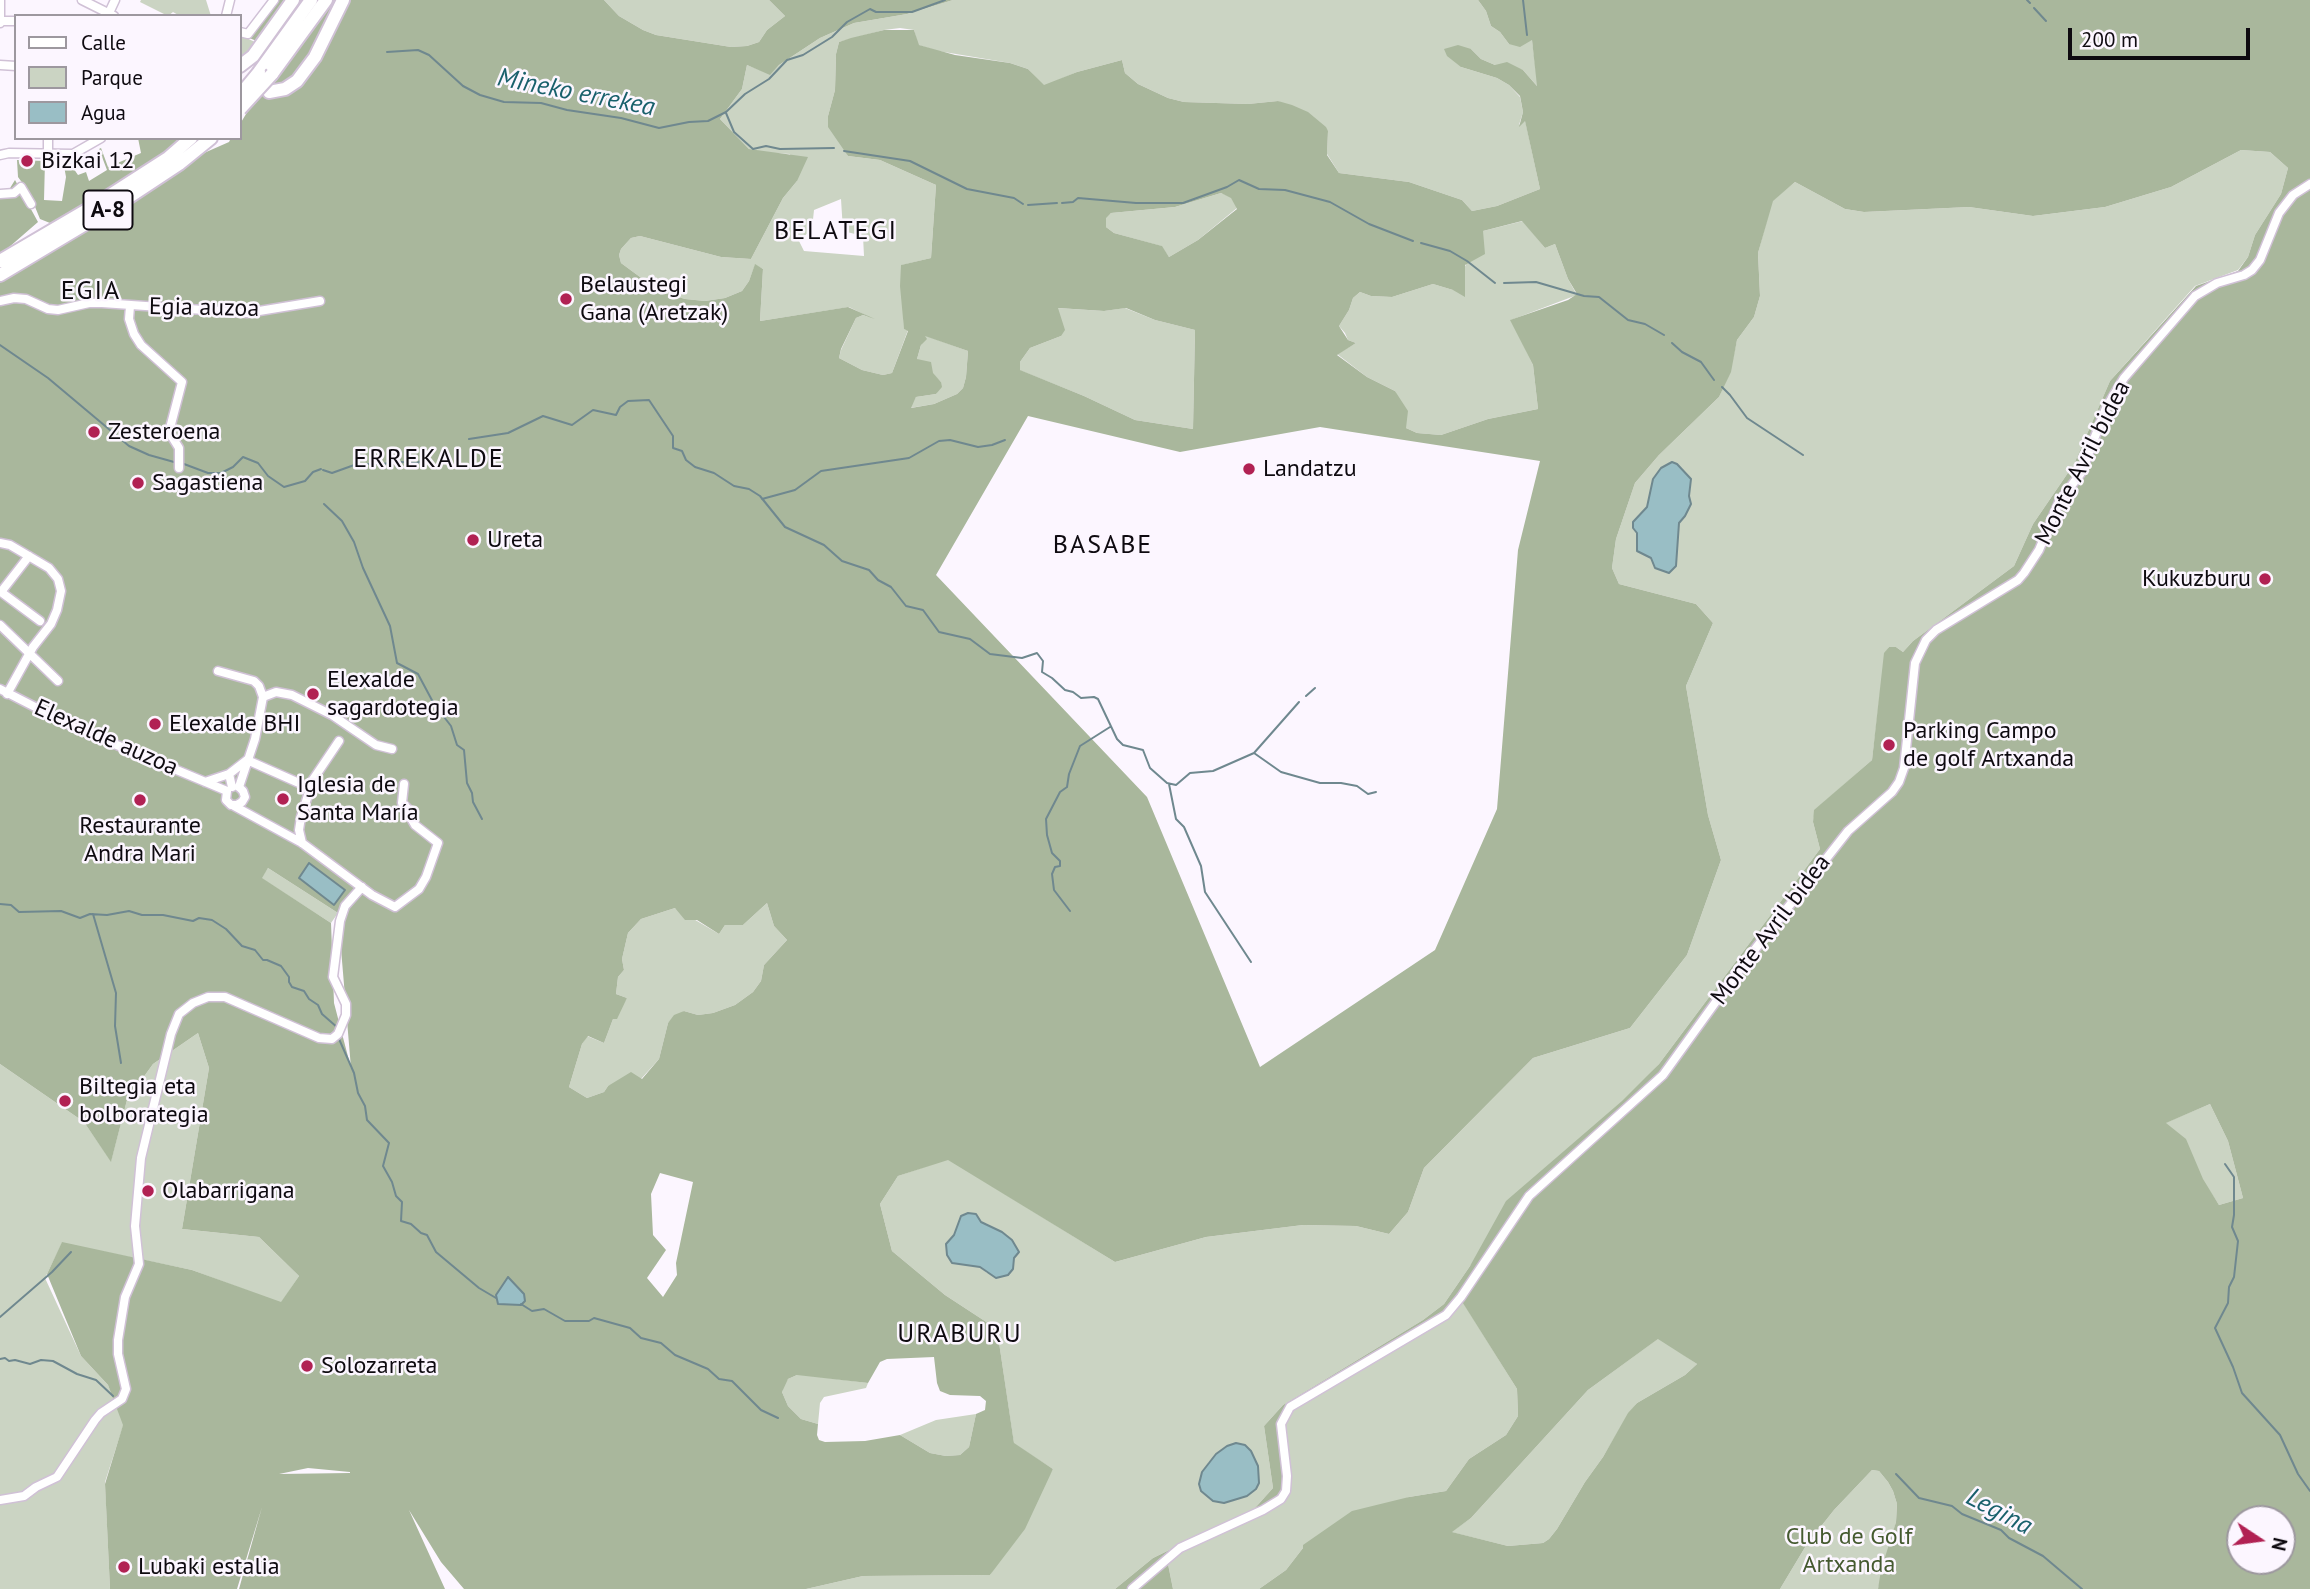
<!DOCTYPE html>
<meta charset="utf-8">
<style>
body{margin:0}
#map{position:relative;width:2310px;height:1589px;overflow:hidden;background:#fcf6ff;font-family:"PT Sans",sans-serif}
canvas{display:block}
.legend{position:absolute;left:14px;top:14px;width:228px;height:126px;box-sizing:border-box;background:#fcf6ff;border:2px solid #9d989f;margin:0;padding:9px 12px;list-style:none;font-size:21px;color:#0e0a10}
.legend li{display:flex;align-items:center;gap:14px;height:35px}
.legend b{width:35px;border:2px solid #9d989f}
.north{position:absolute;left:2226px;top:1505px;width:70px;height:70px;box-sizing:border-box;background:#fcf6ff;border:2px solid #9d989f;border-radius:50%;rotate:103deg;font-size:19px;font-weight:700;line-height:28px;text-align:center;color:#0e0a10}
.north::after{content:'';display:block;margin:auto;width:24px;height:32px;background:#b12153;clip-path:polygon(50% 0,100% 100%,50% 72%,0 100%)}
.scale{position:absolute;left:2068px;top:28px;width:182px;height:32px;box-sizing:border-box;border:4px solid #0e0a10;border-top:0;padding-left:9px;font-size:21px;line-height:24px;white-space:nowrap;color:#0e0a10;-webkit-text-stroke:5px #fcf6ff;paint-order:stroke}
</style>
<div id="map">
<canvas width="2310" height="1589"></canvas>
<ul class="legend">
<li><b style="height:9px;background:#fff"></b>Calle</li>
<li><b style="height:19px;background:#cbd4c3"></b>Parque</li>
<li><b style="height:19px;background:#99bec5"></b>Agua</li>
</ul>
<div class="north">N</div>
<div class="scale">200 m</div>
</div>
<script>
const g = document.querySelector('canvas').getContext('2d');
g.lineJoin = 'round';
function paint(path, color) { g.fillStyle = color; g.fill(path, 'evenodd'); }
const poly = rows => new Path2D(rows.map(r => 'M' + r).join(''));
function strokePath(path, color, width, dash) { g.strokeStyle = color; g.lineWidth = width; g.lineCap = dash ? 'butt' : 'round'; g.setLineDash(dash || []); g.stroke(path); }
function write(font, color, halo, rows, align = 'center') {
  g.font = font + ' "PT Sans",sans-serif'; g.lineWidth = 5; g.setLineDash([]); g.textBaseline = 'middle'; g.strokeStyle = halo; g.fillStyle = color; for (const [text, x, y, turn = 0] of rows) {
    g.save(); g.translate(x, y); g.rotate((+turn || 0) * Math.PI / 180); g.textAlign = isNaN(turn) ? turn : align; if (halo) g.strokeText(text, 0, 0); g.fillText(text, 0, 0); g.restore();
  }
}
paint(poly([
 [141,0,206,0,211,16,180,16,173,12,168,16,140,2],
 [604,0,769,0,785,16,767,30,759,42,747,46,731,47,656,35,643,30,619,16],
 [953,0,1478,0,1486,11,1491,26,1500,32,1509,44,1532,40,1538,87,1523,70,1495,65,1481,59,1471,49,1461,67,1497,78,1509,85,1520,97,1523,112,1519,125,1525,120,1540,189,1497,206,1472,211,1462,200,1409,182,1339,173,1327,154,1328,131,1278,101,1248,104,1184,102,1168,98,1138,84,1125,73,1122,60,1077,72,1044,86,1028,69,1010,63,938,51,918,45,914,30,900,28,884,30,839,42,836,54,835,90,828,116,848,156,880,160,936,185,931,258,902,265,904,329,908,330,892,373,883,375,862,370,839,358,841,350,856,318,863,315,869,317,849,307,760,321,763,269,755,265,749,281,742,291,725,298,705,301,685,299,659,291,621,263,619,255,621,249,631,238,640,236,721,257,751,259,783,198,797,181,790,154,758,152,749,149,720,119,742,89,747,65,770,74,779,65,820,38,854,23,907,14],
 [841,199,843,231,863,236,864,256,804,251,799,241,812,229,814,210],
 [240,35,257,43,240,61],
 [2241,150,2270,152,2288,168,2281,194,2255,235,2248,257,2238,270,2195,286,2110,381,2074,464,2033,524,2014,566,1913,641,1903,652,1896,647,1889,647,1885,653,1872,760,1815,810,1813,822,1820,849,1659,1064,1470,1266,1444,1304,1423,1320,1283,1405,1264,1426,1273,1488,1255,1508,1153,1558,1115,1589,806,1589,863,1576,990,1575,1053,1469,1014,1444,997,1329,945,1295,892,1251,880,1204,898,1176,948,1159,1115,1262,1206,1237,1303,1225,1356,1226,1389,1234,1408,1212,1424,1168,1533,1058,1630,1028,1687,955,1721,860,1708,815,1686,686,1713,623,1696,604,1619,584,1612,568,1616,539,1635,483,1659,455,1719,397,1730,372,1737,340,1754,317,1760,296,1758,253,1772,201,1795,182,1845,209,1864,212,1969,207,2033,216,2105,207,2171,187],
 [985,1223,1002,1232,987,1273,980,1267,970,1266,946,1244,954,1235],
 [1227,1446,1247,1496,1224,1503,1213,1501,1208,1463],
 [1221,193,1231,197,1237,208,1198,240,1169,257,1161,246,1114,233,1106,227,1105,218,1111,213,1175,207],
 [1523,221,1545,248,1555,244,1568,279,1577,295,1511,320,1533,365,1538,409,1488,419,1441,435,1417,433,1406,428,1395,391,1367,377,1337,354,1356,343,1348,340,1345,333,1339,326,1349,310,1353,298,1360,292,1371,296,1392,297,1433,284,1453,290,1483,231],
 [1057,308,1104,311,1125,308,1155,320,1195,330,1193,429,1135,420,1084,396,1019,370,1020,362,1030,348,1061,336],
 [924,335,968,351,966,377,963,388,957,394,934,404,910,408,916,397,936,394,941,382,917,359],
 [268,868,338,913,331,923,261,878],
 [767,903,774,926,787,940,764,965,761,981,753,992,735,1005,713,1013,698,1015,684,1011,668,1023,659,1059,641,1079,608,1086,604,1092,587,1098,569,1087,582,1044,587,1036,604,1043,613,1019,627,998,616,994,618,977,624,970,622,959,628,933,641,919,675,908,719,934,725,925,743,925],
 [198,1033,209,1068,182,1229,259,1237,299,1276,281,1303,192,1270,62,1243,45,1278,81,1356,108,1385,124,1423,105,1482,110,1589,0,1589,0,1064,84,1122,111,1161,127,1100,153,1064],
 [2210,1104,2228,1141,2243,1198,2219,1205,2165,1123],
 [1461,1299,1517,1389,1518,1416,1506,1435,1469,1459,1446,1491,1409,1497,1303,1548,1286,1570,1259,1589,1173,1589,1168,1564,1188,1547,1246,1522,1278,1506,1283,1416],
 [1659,1338,1697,1364,1685,1375,1637,1403,1629,1413,1603,1457,1585,1482,1557,1529,1549,1539,1543,1543,1508,1546,1451,1532,1471,1518,1588,1390],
 [797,1375,805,1375,868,1383,866,1388,824,1397,820,1403,818,1424,801,1419,788,1406,782,1392,784,1384,788,1379],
 [976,1414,969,1447,960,1455,946,1456,930,1453,900,1435,936,1420],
 [1872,1470,1879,1471,1888,1482,1893,1491,1897,1504,1896,1522,1878,1589,1780,1589,1807,1544,1834,1510]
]), '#cbd4c3');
paint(poly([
 [273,0,287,0,259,42,247,37],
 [315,0,604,0,619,16,643,30,656,35,731,47,747,46,759,42,767,30,785,16,769,0,953,0,907,14,854,23,820,38,779,65,770,75,747,65,742,89,720,119,749,149,808,157,797,181,783,198,751,259,721,257,640,236,631,238,621,249,619,255,621,263,659,291,685,299,705,301,725,298,742,291,749,281,755,264,763,269,760,321,848,307,875,319,863,315,856,318,841,349,839,358,862,370,883,375,892,373,908,331,904,329,900,286,901,265,931,258,936,185,880,160,848,156,828,127,828,116,835,90,836,54,839,42,851,38,884,30,914,30,919,45,955,55,1010,63,1028,69,1044,85,1077,72,1122,60,1125,73,1138,84,1168,98,1184,102,1248,104,1278,101,1292,105,1308,112,1326,127,1328,131,1327,155,1339,173,1409,182,1462,200,1472,211,1497,206,1540,189,1525,121,1519,127,1523,112,1520,96,1509,85,1497,78,1461,67,1447,56,1444,49,1458,45,1471,49,1481,59,1495,65,1507,62,1523,70,1537,86,1532,40,1520,47,1509,44,1500,32,1491,26,1486,11,1478,0,2310,0,2310,1589,1878,1589,1881,1570,1896,1522,1897,1504,1893,1491,1888,1482,1879,1471,1872,1470,1834,1510,1807,1544,1780,1589,1259,1589,1286,1570,1303,1548,1303,1545,1352,1511,1409,1497,1446,1491,1469,1459,1506,1435,1518,1416,1517,1389,1461,1300,1454,1310,1435,1327,1341,1379,1283,1416,1285,1493,1278,1506,1246,1522,1188,1547,1168,1564,1173,1589,1115,1589,1153,1558,1255,1508,1273,1488,1264,1426,1283,1405,1423,1320,1444,1304,1470,1266,1506,1201,1622,1101,1659,1064,1820,849,1813,822,1814,810,1872,760,1884,653,1889,647,1896,647,1903,652,1913,641,2014,566,2033,524,2074,464,2110,381,2196,286,2238,271,2248,257,2255,235,2281,194,2288,168,2270,152,2241,150,2171,187,2105,207,2033,216,1969,207,1864,212,1845,209,1795,182,1773,201,1758,253,1760,296,1754,317,1737,340,1731,372,1719,397,1659,455,1635,483,1616,539,1612,568,1619,584,1696,604,1713,623,1686,686,1708,815,1721,860,1687,955,1630,1028,1533,1058,1424,1168,1408,1212,1389,1234,1356,1226,1303,1225,1206,1237,1115,1262,948,1160,898,1176,880,1204,892,1251,945,1295,997,1329,1014,1443,1053,1469,1025,1529,990,1575,863,1576,806,1589,464,1589,441,1562,409,1510,445,1589,239,1589,262,1507,237,1589,110,1589,105,1484,123,1425,108,1385,81,1356,47,1274,62,1242,192,1270,281,1302,299,1276,259,1237,182,1229,209,1068,198,1033,153,1064,127,1100,111,1162,84,1122,0,1064,0,275,179,164,229,142,231,138,240,138,240,124],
 [1221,193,1231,198,1237,209,1198,240,1169,257,1162,246,1114,233,1106,227,1106,218,1111,213,1175,207],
 [1522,221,1545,248,1555,244,1568,279,1577,294,1568,300,1510,320,1533,365,1538,409,1488,419,1441,435,1417,433,1406,428,1408,411,1395,391,1367,377,1337,355,1356,343,1348,340,1339,326,1349,310,1353,298,1360,292,1371,296,1392,297,1433,284,1453,290,1465,297,1465,265,1485,254,1483,231],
 [1058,308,1104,311,1126,308,1155,320,1195,330,1193,429,1135,420,1084,396,1020,370,1020,362,1030,348,1061,336,1065,330],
 [925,336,968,351,966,377,963,388,957,394,934,404,911,408,916,397,936,394,942,387,941,382,933,373,931,362,917,359,921,345,927,339],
 [1028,416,1180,452,1320,427,1540,461,1518,550,1497,809,1435,950,1260,1067,1147,797,936,575],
 [268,868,338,913,351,1068,334,1003,331,923,262,878],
 [767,903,774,926,787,940,764,965,761,981,753,992,735,1005,713,1013,698,1015,684,1011,674,1015,668,1023,659,1059,642,1079,631,1072,608,1086,604,1092,587,1098,569,1087,582,1044,588,1036,604,1043,613,1019,617,1019,627,998,616,994,618,977,624,970,622,959,628,933,641,919,675,908,685,920,697,920,719,934,725,925,743,925],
 [2210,1104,2228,1141,2243,1198,2219,1205,2203,1179,2186,1139,2166,1123],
 [660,1173,693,1182,676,1263,677,1275,663,1297,647,1278,666,1250,653,1235,651,1194],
 [1658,1339,1697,1364,1685,1375,1637,1403,1628,1413,1603,1457,1585,1482,1557,1529,1549,1539,1543,1543,1508,1546,1452,1532,1471,1518,1588,1390],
 [934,1357,937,1383,940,1391,950,1395,980,1396,986,1401,985,1410,976,1414,969,1447,960,1455,946,1456,930,1453,900,1435,865,1441,825,1442,819,1440,817,1435,818,1424,801,1419,788,1406,782,1392,788,1379,797,1375,868,1383,880,1362,887,1359],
 [308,1468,350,1472,350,1473,279,1474],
 [2240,1519,2282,1519,2282,1561,2240,1561],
 [138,138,184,138,109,190,50,223,40,219,29,192,18,177,17,160,45,161,44,200,62,201,66,177,64,166,69,162,78,175,86,172,89,181,107,170,99,149,101,148,108,167,141,153],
 [15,180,38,222,0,255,0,195,7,193]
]), '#a9b79c');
const water = poly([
 [1672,462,1677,464,1691,479,1689,496,1691,504,1685,516,1679,523,1676,566,1669,573,1655,568,1651,558,1637,551,1637,533,1633,528,1633,522,1647,507,1653,479,1661,468,1672,462],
 [309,863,345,890,334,905,299,878,309,863],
 [968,1213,976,1214,981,1222,1002,1232,1012,1240,1019,1252,1014,1258,1013,1269,1008,1275,996,1278,980,1267,952,1263,947,1255,946,1244,954,1235,961,1216,968,1213],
 [508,1277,524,1294,525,1301,521,1305,498,1304,496,1295,508,1277],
 [1236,1443,1245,1445,1251,1451,1258,1466,1259,1483,1256,1489,1247,1496,1224,1503,1213,1501,1201,1491,1199,1484,1202,1472,1216,1454,1227,1446,1236,1443]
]);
paint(water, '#99bec5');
strokePath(water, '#6f888f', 2);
strokePath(poly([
 [1523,0,1527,35],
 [2027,0,2030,3],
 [2034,8,2046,21],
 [387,52,418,50,429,55,463,86,480,95,504,102,541,103,567,110,621,118,659,128,689,122,708,121,726,112,745,94,769,79,787,60,803,55,832,37,847,22,870,9,876,12,912,12,945,0],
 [726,113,734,132,753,149,766,146,780,149,834,148],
 [844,151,910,161,967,189,1014,198,1023,204],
 [1062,203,1073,202,1078,198,1136,203,1183,203,1227,187,1239,180,1259,189,1285,190,1330,202,1369,224,1413,241],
 [1028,205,1057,203],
 [1421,243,1450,251,1467,261,1495,283],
 [1504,283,1536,282,1584,296,1599,297,1628,320,1645,324,1664,335],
 [1672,343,1682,352,1701,362,1714,380],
 [0,345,48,378,129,446,149,455,174,462],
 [1722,387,1730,395,1747,418,1803,455],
 [469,439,508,433,543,416,572,425,593,410,616,415,620,407,628,401,649,400,673,436,673,448,682,451,686,460,695,467,714,473,734,486,749,489,760,496,785,527,824,545,842,561,869,570,878,580,891,587,906,606,923,610,939,632,970,639,990,654,1022,658,1037,653,1043,661,1042,672,1052,678,1065,690,1073,692,1081,698,1094,697,1098,699,1117,739,1123,745,1143,750,1150,768,1167,783,1176,785,1190,773,1213,771,1254,753,1281,772,1320,783,1341,783,1357,786,1368,794,1376,792],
 [401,462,417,463,429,457],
 [184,464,208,473,221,473,233,467,243,457,258,463,268,476,284,487,305,481,313,472,321,469],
 [323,470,332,473,357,464,384,464,395,461],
 [762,499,795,490,821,471,909,458,939,441,950,440,978,447,992,445,1005,440],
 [324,504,342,521,354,542,363,568,390,626,397,663,418,674,434,704,451,726,457,745,464,750,467,783,472,793,473,802,482,819],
 [1306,696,1315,688],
 [1254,753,1299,702],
 [1169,784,1176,819,1184,827,1201,866,1205,892,1251,962],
 [0,904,11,905,19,912,61,911,80,918,90,914,107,915,129,911,142,915,163,915,193,921,199,918,212,920,226,929,242,946,255,950,263,960,267,960,281,966,289,977,289,982,292,987,304,991,309,999,318,1005,322,1014,338,1028],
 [1070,911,1054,890,1052,874,1055,867,1060,866,1060,861,1052,853,1047,835,1046,819,1060,792,1067,787,1069,774,1080,746,1110,727],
 [93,914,116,993,115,1026,121,1063],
 [339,1039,354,1073,358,1093,365,1106,367,1120,389,1143,383,1166,392,1182,396,1196,402,1202,401,1221,411,1224,421,1233,427,1235,436,1252,479,1288,496,1298],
 [2225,1164,2234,1177,2234,1215,2232,1227,2238,1241,2234,1277,2229,1287,2228,1303,2215,1328,2233,1367,2242,1393,2280,1435,2298,1474,2310,1491],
 [521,1304,532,1311,544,1309,565,1321,589,1321,594,1318,630,1328,641,1338,661,1343,675,1355,708,1369,719,1379,732,1381,761,1410,778,1418],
 [0,1317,52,1272,71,1252],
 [0,1359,5,1358,9,1361,15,1360,30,1364,41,1360,53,1361,77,1374,96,1380,113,1396],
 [1896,1474,1919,1498,1952,1506,1962,1514,2001,1530,2009,1538,2043,1556,2082,1589]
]), '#6f888f', 2);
const minor = poly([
 [82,0,114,16],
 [109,13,115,0],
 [226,16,230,0],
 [0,21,16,21],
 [0,23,0,0],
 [240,32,248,34,274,0],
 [0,65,16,66],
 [0,155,9,153,73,154,101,138],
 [48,155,48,138],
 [0,194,14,193,21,187,31,204],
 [0,301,14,298,26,299,48,309,58,310,89,303,102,303,247,313,320,301],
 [130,306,129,319,134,334,141,345,182,382,169,432,179,448,179,468],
 [0,543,10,545,49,568,58,579,61,591,57,610,51,624,33,647,7,694],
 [29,556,1,592,40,621],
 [0,625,58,681],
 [218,671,254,681,259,686,263,697,255,739,239,787],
 [0,689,76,728,227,791],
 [263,697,276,692,292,695,332,715,376,745,392,749],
 [247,760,308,787,309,792,301,817,299,830,302,843],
 [229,774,232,787],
 [205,782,229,774,247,760],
 [308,787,339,741],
 [227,791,226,800,231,805,237,805,242,802,245,797,243,791,239,787],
 [234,806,302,843,372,895,395,907,419,889,426,877,438,843,415,825,411,818,410,811,402,803,404,784],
 [0,1500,24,1496,36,1487,57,1477,95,1420,101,1413,122,1399,126,1389,118,1354,118,1340,125,1297,139,1264,135,1226,141,1158,171,1034,179,1014,193,1003,208,997,225,997,319,1038,332,1039,338,1034,346,1015,346,1004,333,977,340,921,345,906,362,887],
 [1132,1589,1180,1548,1263,1510,1281,1499,1286,1491,1287,1476,1281,1424,1290,1407,1446,1315,1461,1297,1529,1196,1663,1075,1741,967,1837,845,1848,831,1892,792,1899,782,1904,768,1915,663,1926,640,1936,630,2018,580,2024,573,2039,550,2059,502,2081,473,2106,408,2124,378,2195,296,2217,283,2244,275,2252,270,2260,260,2279,213,2293,195,2310,184]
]);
const highway = poly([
 [240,66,253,56,293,0],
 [259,72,311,0],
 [272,74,326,0],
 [269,92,285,89,297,81,315,57,343,0],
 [0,261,87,210,168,158,191,138],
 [0,275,117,205,179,164,211,138]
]);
strokePath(minor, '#d0c1d6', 11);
strokePath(highway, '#d0c1d6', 16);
strokePath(minor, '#fff', 8);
strokePath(highway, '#fff', 12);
const highwayBridge = poly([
 [240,95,259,72],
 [240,109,272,74]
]);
strokePath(highwayBridge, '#d0c1d6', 16, []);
strokePath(highwayBridge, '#fff', 12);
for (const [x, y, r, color] of [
 [27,161,7,"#b12153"],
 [566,299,7,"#b12153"],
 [94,432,7,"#b12153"],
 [1249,469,7,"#b12153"],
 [138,483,7,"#b12153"],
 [473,540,7,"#b12153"],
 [2265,579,7,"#b12153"],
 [313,694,7,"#b12153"],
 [155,724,7,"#b12153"],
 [1889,745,7,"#b12153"],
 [283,799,7,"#b12153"],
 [140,800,7,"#b12153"],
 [65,1101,7,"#b12153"],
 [148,1191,7,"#b12153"],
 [307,1366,7,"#b12153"],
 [124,1567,7,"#b12153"]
]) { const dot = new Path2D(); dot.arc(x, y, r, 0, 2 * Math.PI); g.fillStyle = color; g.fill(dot); strokePath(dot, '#fcf6ff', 2.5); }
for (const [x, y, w] of [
 [108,210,49]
]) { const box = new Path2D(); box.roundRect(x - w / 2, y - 19.5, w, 39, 5); g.fillStyle = '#fcf6ff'; g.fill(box); strokePath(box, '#0e0a10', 2); }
write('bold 23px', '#0e0a10', null, [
 ["A-8",108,210]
]);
write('24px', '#0e0a10', '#fcf6ff', [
 ["Bizkai 12",41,161],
 ["Belaustegi",580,285],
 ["Gana (Aretzak)",580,313],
 ["Zesteroena",108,432],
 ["Landatzu",1263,469],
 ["Sagastiena",152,483],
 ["Ureta",487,540],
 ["Kukuzburu",2251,579,"right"],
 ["Elexalde",327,680],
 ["sagardotegia",327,708],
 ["Elexalde BHI",169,724],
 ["Parking Campo",1903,731],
 ["de golf Artxanda",1903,759],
 ["Iglesia de",297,785],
 ["Santa María",297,813],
 ["Restaurante",140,826,"center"],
 ["Andra Mari",140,854,"center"],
 ["Biltegia eta",79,1087],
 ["bolborategia",79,1115],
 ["Olabarrigana",162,1191],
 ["Solozarreta",321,1366],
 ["Lubaki estalia",138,1567]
], 'left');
write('24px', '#0e0a10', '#fcf6ff', [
 ["Egia auzoa",204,308,1],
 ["Monte Avril bidea",2083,463,-63],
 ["Elexalde auzoa",106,738,24],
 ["Monte Avril bidea",1771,930,-53]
]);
write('24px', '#455a30', '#fcf6ff', [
 ["Club de Golf",1849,1537],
 ["Artxanda",1849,1565]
]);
write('italic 26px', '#19606c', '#fcf6ff', [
 ["Mineko errekea",576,93,11],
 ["Legina",1999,1512,28]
]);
g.letterSpacing = '2px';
write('26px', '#0e0a10', '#fcf6ff', [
 ["BELATEGI",836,232],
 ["EGIA",91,292],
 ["ERREKALDE",429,460],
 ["BASABE",1103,546],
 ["URABURU",960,1335]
]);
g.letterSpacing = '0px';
</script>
